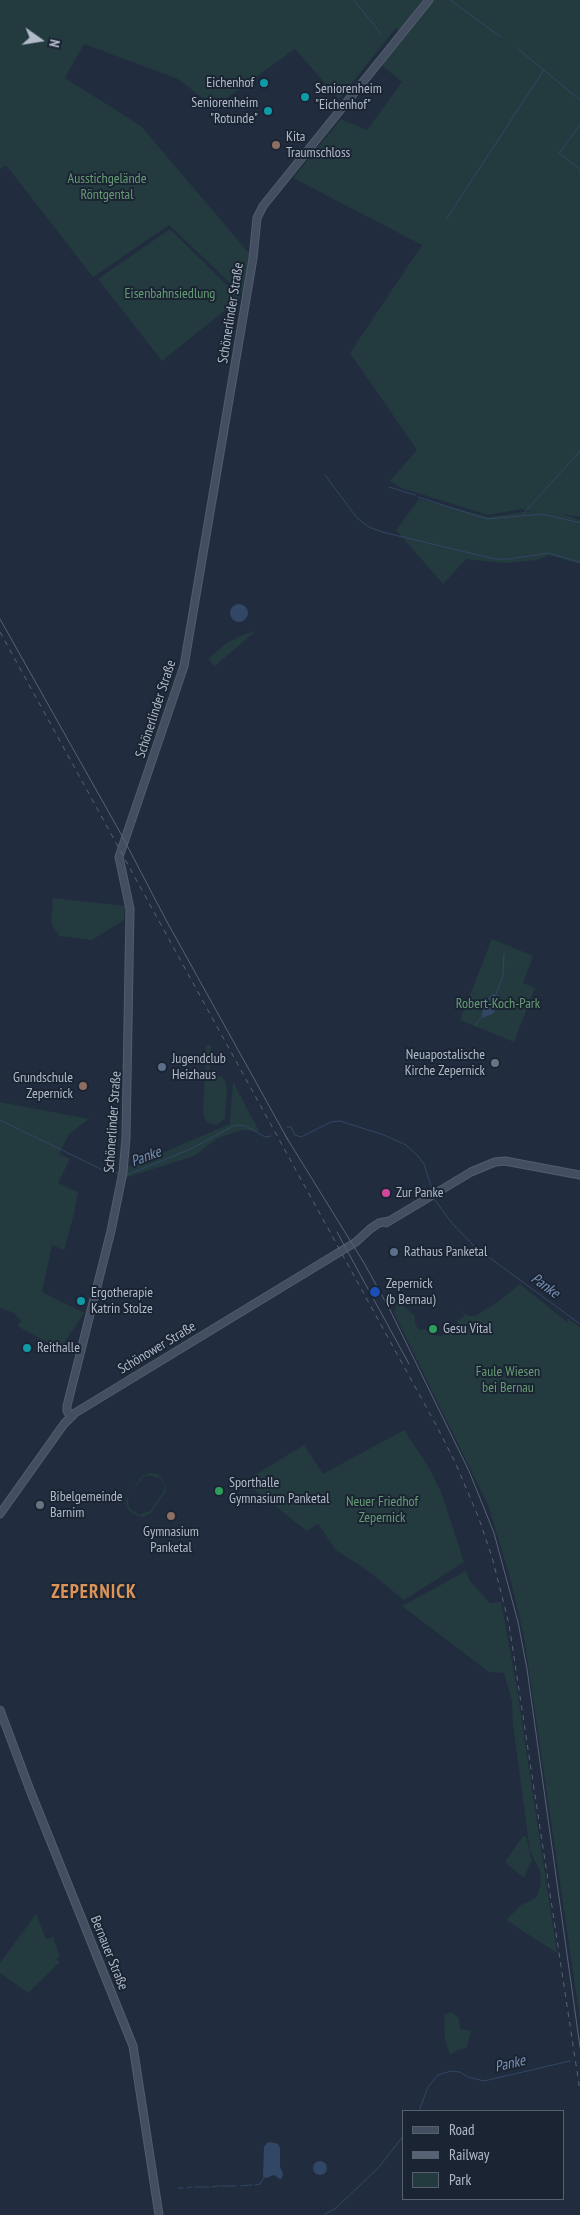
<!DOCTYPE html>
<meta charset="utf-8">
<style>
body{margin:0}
#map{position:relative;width:580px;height:2215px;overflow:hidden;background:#212d3e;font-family:"PT Sans Narrow",sans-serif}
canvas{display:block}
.legend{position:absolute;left:402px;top:2110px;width:162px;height:90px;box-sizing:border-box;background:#1b2433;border:1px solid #57606f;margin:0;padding:6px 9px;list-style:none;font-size:15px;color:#b1bac9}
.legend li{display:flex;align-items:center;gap:10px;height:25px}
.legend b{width:25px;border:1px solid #57606f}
.north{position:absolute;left:15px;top:15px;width:50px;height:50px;-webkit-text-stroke:4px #1b2433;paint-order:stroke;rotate:103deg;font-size:14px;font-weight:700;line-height:20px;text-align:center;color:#b1bac9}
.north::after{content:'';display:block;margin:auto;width:18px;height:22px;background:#b1bac9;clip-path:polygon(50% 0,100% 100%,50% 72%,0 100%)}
</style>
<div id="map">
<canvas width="580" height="2215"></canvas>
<ul class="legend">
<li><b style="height:6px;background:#434e61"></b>Road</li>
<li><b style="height:6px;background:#576375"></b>Railway</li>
<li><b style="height:14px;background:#233b3f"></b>Park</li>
</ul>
<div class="north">N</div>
</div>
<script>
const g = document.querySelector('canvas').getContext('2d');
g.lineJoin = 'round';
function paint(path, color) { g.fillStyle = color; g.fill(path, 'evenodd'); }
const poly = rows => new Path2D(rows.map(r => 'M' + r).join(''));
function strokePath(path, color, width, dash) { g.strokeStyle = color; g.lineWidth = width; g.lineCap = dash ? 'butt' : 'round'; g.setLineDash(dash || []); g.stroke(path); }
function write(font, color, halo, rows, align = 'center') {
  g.font = font + ' "PT Sans Narrow",sans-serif'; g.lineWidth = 4; g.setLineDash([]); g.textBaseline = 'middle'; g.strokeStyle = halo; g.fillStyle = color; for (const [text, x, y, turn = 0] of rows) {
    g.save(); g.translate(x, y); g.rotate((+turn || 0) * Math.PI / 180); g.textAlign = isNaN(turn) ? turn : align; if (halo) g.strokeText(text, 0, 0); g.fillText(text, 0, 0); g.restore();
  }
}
paint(poly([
 [0,0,580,0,580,517,562,514,580,520,580,564,549,555,537,560,505,563,466,559,443,584,396,530,419,499,489,517,532,511,521,509,488,515,402,488,390,481,417,450,350,353,422,245,293,178,341,119,367,130,402,82,380,64,403,36,396,28,339,99,295,49,214,107,178,79,84,44,65,78,141,126,253,258,246,298,169,225,93,277,6,165,0,169],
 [170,229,240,298,162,361,98,279],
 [256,631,215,666,208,659,228,642,245,634],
 [53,898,125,906,124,920,92,940,59,936,51,923],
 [492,939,533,956,523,983,535,988,514,1042,460,1020],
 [206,1045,211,1045,209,1078,215,1076,222,1077,225,1081,227,1087,225,1118,217,1125,207,1123,203,1114],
 [233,1082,259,1131,242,1130,218,1138,194,1156,125,1178,128,1166,134,1165,230,1124],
 [0,1102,89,1119,69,1134,59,1154,70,1159,58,1183,78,1192,74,1214,64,1250,52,1245,42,1292,84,1313,60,1349,17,1326,21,1321,14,1313,0,1308],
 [520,1284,568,1323,567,1318,580,1327,580,2019,524,1637,510,1577,488,1505,394,1313,397,1302,400,1303,415,1316,415,1324,419,1330,425,1329,429,1334,441,1336,457,1326,458,1320,465,1316,460,1310,468,1316,475,1316,499,1301],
 [404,1430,428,1466,441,1492,464,1562,404,1600,368,1571,336,1550,318,1524,307,1531,244,1482,304,1445,323,1474],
 [150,1473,157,1474,162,1478,166,1491,151,1513,143,1517,137,1516,128,1510,126,1500,142,1476],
 [148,1475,160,1478,164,1485,164,1491,150,1511,139,1515,129,1508,128,1497,143,1477],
 [466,1571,470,1581,490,1603,501,1602,516,1683,557,1953,506,1920,521,1905,536,1898,541,1884,540,1871,530,1851,513,1725,512,1701,504,1673,489,1672,402,1606],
 [523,1836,526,1836,532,1862,530,1863,524,1878,505,1862],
 [36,1914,46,1939,53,1937,60,1957,55,1959,60,1962,28,1993,0,1973,0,1963],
 [451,2012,459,2018,460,2029,471,2031,467,2047,450,2054,445,2041,444,2015]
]), '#233b3f');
paint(poly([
 '230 613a9 9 0 1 1 18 0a9 9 0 1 1-18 0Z',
 [493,994,499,996,497,1006,501,1006,503,1009,497,1007,493,1014,481,1018,485,1001],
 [271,2142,278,2144,280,2148,280,2167,283,2174,282,2178,280,2179,274,2175,266,2178,263,2177,264,2147,267,2143],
 '313 2168a7 7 0 1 1 14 0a7 7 0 1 1-14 0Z'
]), '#324665');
strokePath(poly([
 [354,0,381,34],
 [450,0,501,37],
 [517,48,580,100],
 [580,125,559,153,580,169],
 [447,218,544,70],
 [325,475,357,518,369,527,382,532,495,559,509,559,548,553,580,562],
 [389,487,415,495],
 [418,497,487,519,542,514,580,523],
 [524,513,580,451],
 [496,994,503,976,504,954],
 [475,1025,481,1018],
 [0,1120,107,1172,119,1173],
 [287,1127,291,1127,295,1135,301,1137,331,1122,340,1121,384,1135,406,1145,417,1155,424,1164,432,1189],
 [126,1174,129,1174,193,1148,235,1125,246,1126,265,1137,271,1136],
 [435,1200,451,1222,475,1247,580,1324],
 [419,2111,428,2087,438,2075,451,2071,460,2072,468,2077,484,2081,570,2061],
 [255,2185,260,2184,264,2178],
 [220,2186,236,2186],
 [241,2186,252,2185],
 [195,2187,209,2187],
 [212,2187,218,2186],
 [178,2188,183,2188],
 [187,2188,192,2187],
 [324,2215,336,2208,379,2167,404,2135]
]), '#324665', 1);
const secondary = poly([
 [386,1223,471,1172,495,1162,505,1161,580,1175],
 [70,1416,67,1411,67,1406,111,1231,123,1172,126,1138,130,909,119,857,184,666,253,258,257,218,263,206,429,0],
 [0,1514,64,1424,75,1413,356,1242,370,1229,379,1223,389,1221],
 [0,1710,30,1790,133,2046,159,2215]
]);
strokePath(secondary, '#535d6c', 9);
strokePath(secondary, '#434e61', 7);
strokePath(poly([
 [0,619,121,834,166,920,288,1140],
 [285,1135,364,1263,390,1310,469,1471,494,1533,518,1622,527,1669,580,2047],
 [337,1232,409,1364]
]), '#576375', 1);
strokePath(poly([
 [0,632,435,1423,455,1462,478,1516,492,1557,509,1624,580,2091]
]), '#576375', 1, [5, 5]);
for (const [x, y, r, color] of [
 [264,83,5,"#0f9aa8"],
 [305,97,5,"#0f9aa8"],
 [268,111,5,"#0f9aa8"],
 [276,145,5,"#8d6e63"],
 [495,1063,5,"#6b7280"],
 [162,1067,5,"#5c6f8a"],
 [83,1086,5,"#8d6e63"],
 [386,1193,5,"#d1479c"],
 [394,1252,5,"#5c6f8a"],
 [375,1292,6,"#1a4fb4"],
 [81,1301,5,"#0f9aa8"],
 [433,1329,5,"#2e9e5b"],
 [27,1348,5,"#0f9aa8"],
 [219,1491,5,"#2e9e5b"],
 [40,1505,5,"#6b7280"],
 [171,1516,5,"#8d6e63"]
]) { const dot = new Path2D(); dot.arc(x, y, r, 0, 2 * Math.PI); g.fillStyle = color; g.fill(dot); strokePath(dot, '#1b2433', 2); }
write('14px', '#b1bac9', '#1b2433', [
 ["Eichenhof",254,83,"right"],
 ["Seniorenheim",315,89],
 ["\"Eichenhof\"",315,105],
 ["Seniorenheim",258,103,"right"],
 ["\"Rotunde\"",258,119,"right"],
 ["Kita",286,137],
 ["Traumschloss",286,153],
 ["Neuapostalische",485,1055,"right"],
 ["Kirche Zepernick",485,1071,"right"],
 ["Jugendclub",172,1059],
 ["Heizhaus",172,1075],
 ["Grundschule",73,1078,"right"],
 ["Zepernick",73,1094,"right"],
 ["Zur Panke",396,1193],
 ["Rathaus Panketal",404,1252],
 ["Zepernick",386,1284],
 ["(b Bernau)",386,1300],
 ["Ergotherapie",91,1293],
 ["Katrin Stolze",91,1309],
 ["Gesu Vital",443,1329],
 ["Reithalle",37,1348],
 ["Sporthalle",229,1483],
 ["Gymnasium Panketal",229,1499],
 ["Bibelgemeinde",50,1497],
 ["Barnim",50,1513],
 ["Gymnasium",171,1532,"center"],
 ["Panketal",171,1548,"center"]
], 'left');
write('14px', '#669c73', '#1b2433', [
 ["Ausstichgelände",107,179],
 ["Röntgental",107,195],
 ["Eisenbahnsiedlung",170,294],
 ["Robert-Koch-Park",498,1004],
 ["Faule Wiesen",508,1372],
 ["bei Bernau",508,1388],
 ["Neuer Friedhof",382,1502],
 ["Zepernick",382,1518]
]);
write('14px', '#b1bac9', '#1b2433', [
 ["Schönerlinder Straße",231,313,-81],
 ["Schönerlinder Straße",156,709,-72],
 ["Schönerlinder Straße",113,1122,-86],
 ["Schönower Straße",157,1348,-31],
 ["Bernauer Straße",109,1953,68]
]);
write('italic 15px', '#768fb3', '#1b2433', [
 ["Panke",146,1157,-21],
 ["Panke",545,1286,36],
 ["Panke",510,2064,-13]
]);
g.letterSpacing = '1px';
write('bold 19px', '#dd9459', '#1b2433', [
 ["ZEPERNICK",94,1593]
]);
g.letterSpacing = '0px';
</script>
